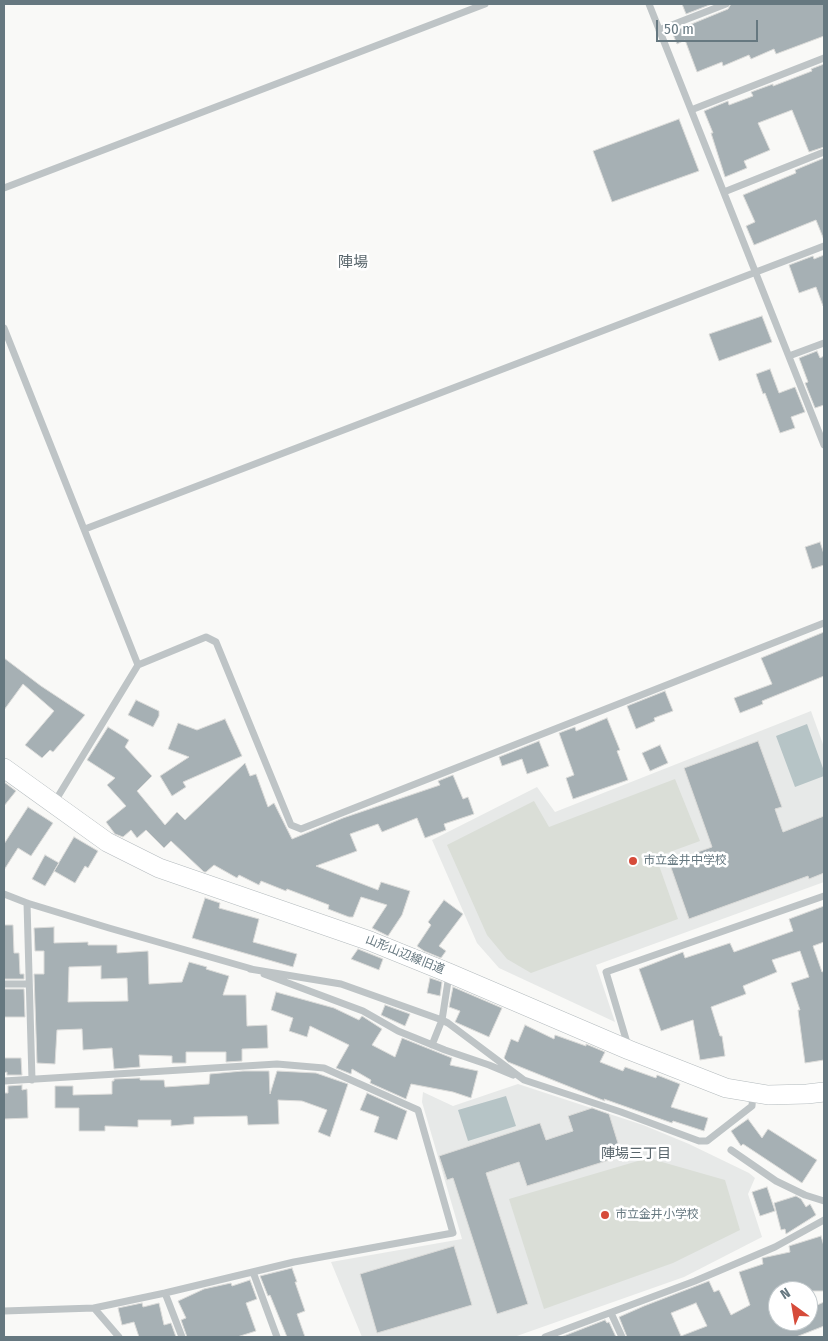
<!DOCTYPE html>
<meta charset="utf-8">
<style>
body{margin:0}
#map{position:relative;width:828px;height:1341px;overflow:hidden;background:#f9f9f7;font-family:"Fira Sans Condensed",sans-serif}
canvas{display:block}
.frame{position:absolute;inset:0;border:5px solid #667880;pointer-events:none}
.north{position:absolute;left:768px;top:1281px;width:50px;height:50px;box-sizing:border-box;background:#fff;border:1px solid #c2c9cc;border-radius:50%;rotate:328deg;font-size:14px;font-weight:700;line-height:20px;text-align:center;color:#667880}
.north::after{content:'';display:block;margin:auto;width:18px;height:22px;background:#d64b3a;clip-path:polygon(50% 0,100% 100%,50% 72%,0 100%)}
.scale{position:absolute;left:656px;top:20px;width:102px;height:22px;box-sizing:border-box;border:2px solid #667880;border-top:0;padding-left:6px;font-size:15px;line-height:18px;white-space:nowrap;color:#667880;-webkit-text-stroke:4px #fff;paint-order:stroke}
</style>
<div id="map">
<canvas width="828" height="1341"></canvas>
<div class="frame"></div>
<div class="north">N</div>
<div class="scale">50 m</div>
</div>
<script>
const g = document.querySelector('canvas').getContext('2d');
g.lineJoin = 'round';
function paint(path, color) { g.fillStyle = color; g.fill(path, 'evenodd'); }
const poly = rows => new Path2D(rows.map(r => 'M' + r).join(''));
function strokePath(path, color, width, dash) { g.strokeStyle = color; g.lineWidth = width; g.lineCap = dash ? 'butt' : 'round'; g.setLineDash(dash || []); g.stroke(path); }
function write(font, color, halo, rows, align = 'center') {
  g.font = font + ' "Fira Sans Condensed","Noto Sans JP",sans-serif'; g.lineWidth = 5; g.setLineDash([]); g.textBaseline = 'middle'; g.strokeStyle = halo; g.fillStyle = color; for (const [text, x, y, turn = 0] of rows) {
    g.save(); g.translate(x, y); g.rotate((+turn || 0) * Math.PI / 180); g.textAlign = isNaN(turn) ? turn : align; if (halo) g.strokeText(text, 0, 0); g.fillText(text, 0, 0); g.restore();
  }
}
paint(poly([
 [811,711,824,747,824,882,596,965,615,1022,499,968,477,943,432,840,537,787,555,812],
 [518,1084,643,1125,689,1144,749,1173,755,1178,748,1194,762,1237,684,1277,514,1337,362,1337,331,1262,462,1239,422,1102,423,1092,453,1106]
]), '#e7e9e8');
paint(poly([
 [675,779,700,841,656,857,678,919,531,973,507,959,487,935,447,845,534,801,549,827],
 [648,1158,725,1180,740,1230,673,1263,544,1309,509,1199]
]), '#daded7');
paint(poly([
 [807,724,824,771,824,776,795,787,776,736],
 [506,1096,516,1126,468,1141,458,1110]
]), '#b6c4c6');
const building = poly([
 [682,4,712,4,686,14,682,4],
 [731,4,824,4,824,36,776,54,774,49,751,59,749,55,723,66,722,62,697,72,685,40,677,44,672,32,728,9,731,4],
 [824,64,824,147,809,152,792,110,758,123,770,150,744,161,747,168,725,177,711,133,713,133,704,111,728,101,729,105,753,96,751,92,773,84,773,86,812,71,811,69,824,64],
 [679,119,699,171,612,202,593,151,679,119],
 [824,158,824,240,816,220,754,245,746,226,755,222,743,195,796,173,795,170,824,158],
 [824,255,824,306,823,306,816,287,799,293,789,265,813,256,814,259,824,255],
 [762,316,772,342,719,361,709,334,762,316],
 [817,351,820,358,824,356,824,405,815,408,805,383,808,382,799,358,817,351],
 [770,369,779,393,795,387,805,412,791,417,795,428,780,433,765,393,763,394,756,374,770,369],
 [820,542,824,554,824,565,812,569,805,547,820,542],
 [824,632,824,676,762,701,763,704,740,713,734,698,772,684,761,658,824,632],
 [4,658,41,686,85,715,53,752,50,750,42,758,25,745,54,711,23,684,4,710,4,658],
 [665,691,673,711,654,718,655,721,636,729,627,706,665,691],
 [136,700,159,711,159,716,153,727,128,715,136,700],
 [607,718,620,750,617,751,628,780,573,799,566,778,574,775,559,733,575,727,576,731,607,718],
 [225,719,242,756,183,782,186,787,172,796,160,776,189,757,168,749,178,723,197,730,225,719],
 [108,727,129,740,125,747,152,776,137,791,165,825,177,812,185,820,245,763,250,776,256,774,268,807,274,803,292,839,343,818,440,785,438,781,453,775,463,799,468,797,474,814,444,824,446,830,425,838,417,818,382,832,378,824,350,834,357,851,316,866,378,890,381,882,410,891,402,915,388,936,372,928,387,905,361,897,353,917,349,917,328,909,329,905,287,889,286,891,261,881,259,885,239,875,237,878,214,865,206,872,204,872,171,841,164,848,146,830,137,838,131,830,123,837,115,834,106,822,126,806,107,785,115,778,87,760,108,727],
 [539,741,549,766,527,774,522,759,502,766,499,757,539,741],
 [758,741,782,807,775,809,783,832,824,816,824,873,809,879,808,876,689,919,669,862,712,847,684,768,758,741],
 [660,745,668,763,650,771,642,753,660,745],
 [4,782,16,791,4,806,4,782],
 [28,807,53,823,31,856,18,848,4,870,4,844,28,807],
 [74,837,98,851,88,868,85,866,75,883,54,871,74,837],
 [45,855,59,863,45,886,32,879,45,855],
 [205,898,220,903,219,908,259,919,253,942,297,954,293,967,192,938,205,898],
 [444,900,463,914,439,946,446,951,441,958,424,951,417,946,431,925,428,922,444,900],
 [824,906,824,942,813,946,822,972,824,971,824,1060,805,1063,798,1010,800,1010,791,983,809,977,800,951,772,960,777,972,743,986,746,994,711,1007,720,1036,722,1036,725,1056,700,1060,693,1020,661,1031,639,969,683,952,685,958,730,943,734,952,793,931,789,919,824,906],
 [4,925,13,925,14,953,19,953,20,974,24,974,24,979,4,979,4,925],
 [54,927,54,943,88,942,88,945,117,945,117,953,148,951,149,984,182,982,189,962,207,967,206,969,229,976,223,995,246,995,247,1026,267,1025,268,1048,242,1049,242,1061,226,1062,226,1052,186,1052,186,1063,172,1063,172,1056,139,1055,140,1067,114,1069,112,1048,83,1050,82,1029,57,1030,55,1064,37,1063,34,974,44,974,44,951,35,951,34,928,54,927],
 [101,966,101,979,127,978,128,1001,68,1002,69,967,101,966],
 [358,949,383,959,379,970,351,959,358,949],
 [430,978,442,982,440,996,427,993,430,978],
 [453,987,502,1008,489,1037,455,1022,460,1011,449,1007,453,987],
 [4,989,24,989,25,1017,4,1017,4,989],
 [276,992,334,1008,359,1020,362,1016,382,1029,372,1045,395,1057,402,1038,452,1058,450,1065,478,1071,471,1098,453,1092,411,1084,406,1099,370,1083,371,1080,352,1069,351,1074,336,1068,349,1045,310,1026,307,1037,289,1031,293,1018,271,1010,276,992],
 [385,1005,410,1014,405,1026,381,1015,385,1005],
 [525,1025,554,1039,555,1035,586,1046,586,1044,605,1052,600,1062,623,1071,625,1067,656,1078,657,1075,680,1084,671,1107,708,1118,704,1131,673,1121,672,1123,604,1099,605,1101,508,1062,504,1058,511,1039,518,1042,525,1025],
 [4,1058,21,1058,22,1075,7,1075,7,1072,4,1073,4,1058],
 [243,1071,269,1071,270,1094,277,1071,316,1073,348,1084,330,1137,318,1132,327,1110,302,1101,278,1100,279,1124,248,1125,247,1116,194,1117,194,1124,171,1126,171,1120,138,1120,138,1127,105,1126,105,1131,79,1131,79,1108,55,1108,55,1086,73,1086,73,1095,112,1094,112,1081,114,1081,114,1079,140,1078,140,1080,164,1080,165,1087,209,1084,210,1074,243,1071],
 [22,1085,22,1090,27,1089,28,1118,4,1119,4,1093,8,1093,8,1086,22,1085],
 [367,1093,407,1111,397,1140,374,1132,379,1117,360,1110,367,1093],
 [592,1108,609,1114,622,1156,527,1186,519,1162,486,1173,528,1304,497,1314,453,1178,447,1180,439,1156,540,1123,546,1140,573,1131,568,1116,592,1108],
 [748,1119,762,1138,768,1129,817,1160,802,1183,743,1144,741,1146,731,1131,748,1119],
 [767,1187,775,1211,760,1216,752,1192,767,1187],
 [796,1196,801,1199,806,1207,810,1204,816,1215,786,1234,785,1229,781,1230,774,1203,796,1196],
 [821,1236,824,1246,824,1291,778,1291,778,1321,808,1321,808,1309,824,1302,824,1326,796,1337,627,1337,619,1317,644,1306,709,1281,714,1292,719,1290,731,1315,750,1305,739,1272,763,1264,762,1258,790,1252,789,1246,821,1236],
 [696,1303,707,1326,681,1336,671,1313,696,1303],
 [454,1246,472,1305,377,1333,360,1274,454,1246],
 [292,1268,297,1282,295,1282,305,1311,297,1314,305,1337,287,1337,270,1295,268,1296,260,1276,292,1268],
 [250,1280,257,1299,246,1303,256,1331,237,1337,187,1337,181,1320,186,1318,178,1301,204,1289,231,1283,232,1286,250,1280],
 [142,1303,143,1307,159,1303,164,1325,171,1323,176,1337,139,1337,134,1322,122,1325,118,1308,142,1303],
 [605,1320,607,1323,609,1322,616,1337,561,1337,605,1320]
]);
paint(building, '#a6b0b4');
strokePath(building, '#dbdbd9', 1);
const secondary = poly([
 [4,768,107,842,159,868,370,941,449,973,629,1050,726,1088,768,1095,807,1094,824,1092]
]);
strokePath(secondary, '#b3babd', 20);
strokePath(poly([
 [649,4,824,445],
 [659,30,726,4],
 [691,110,824,58],
 [4,188,485,4],
 [724,192,824,152],
 [4,328,138,665,206,637,216,642,291,825,301,829,824,623],
 [789,356,824,343],
 [85,529,824,246],
 [54,803,138,665],
 [4,894,27,903,109,928,252,969],
 [27,903,32,1080],
 [250,969,341,984,442,1020,448,1023,524,1080,621,1112,699,1141,707,1141,752,1106,753,1093],
 [264,974,363,1011,398,1031,445,1050,489,1065,513,1075],
 [4,984,29,984],
 [432,1045,442,1020,449,975],
 [628,1046,606,972,824,896],
 [4,1081,277,1064,324,1068,418,1110,453,1233,294,1262,165,1293,94,1308],
 [731,1150,776,1181,805,1195,824,1201],
 [253,1272,277,1337],
 [165,1293,182,1337],
 [4,1311,94,1308,119,1337],
 [611,1313,622,1337],
 [545,1337,695,1281,775,1247,824,1220]
]), '#bec4c6', 7);
strokePath(secondary, '#fff', 19);
for (const [x, y, r, color] of [
 [633,861,5,"#d64b3a"],
 [605,1215,5,"#d64b3a"]
]) { const dot = new Path2D(); dot.arc(x, y, r, 0, 2 * Math.PI); g.fillStyle = color; g.fill(dot); strokePath(dot, '#fff', 2); }
write('12px', '#667880', '#fff', [
 ["市立金井中学校",643,861],
 ["市立金井小学校",615,1215]
], 'left');
write('12px', '#667880', '#fff', [
 ["山形山辺線旧道",405,955,22]
]);
write('14px', '#58656b', '#fff', [
 ["陣場三丁目",636,1154]
]);
write('15px', '#58656b', '#fff', [
 ["陣場",353,263]
]);
</script>
